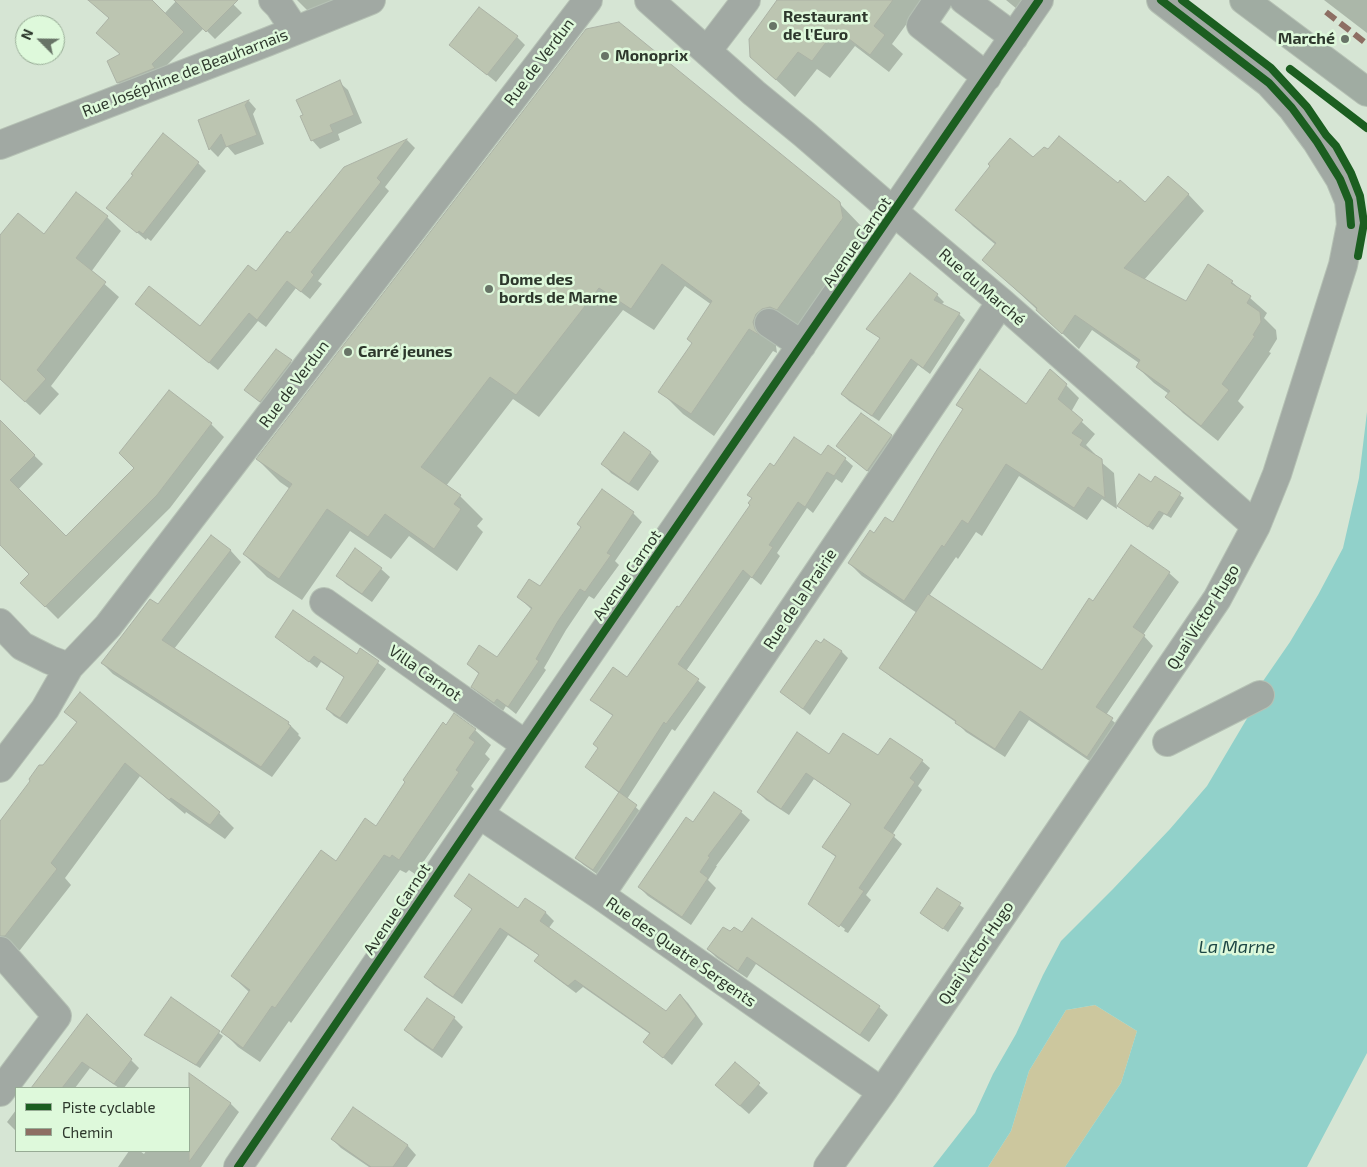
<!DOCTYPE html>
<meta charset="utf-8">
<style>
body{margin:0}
#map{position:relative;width:1367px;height:1167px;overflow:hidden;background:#d6e5d4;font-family:"Exo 2",sans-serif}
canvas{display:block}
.legend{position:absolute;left:15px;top:1087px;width:175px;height:65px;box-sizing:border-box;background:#def9db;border:1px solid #97ab95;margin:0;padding:6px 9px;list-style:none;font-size:15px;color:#2d372c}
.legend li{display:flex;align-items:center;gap:10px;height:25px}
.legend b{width:25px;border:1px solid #97ab95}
.north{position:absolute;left:15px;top:15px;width:50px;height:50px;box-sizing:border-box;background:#def9db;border:1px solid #97ab95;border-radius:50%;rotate:293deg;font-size:14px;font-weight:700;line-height:20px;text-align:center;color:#2d372c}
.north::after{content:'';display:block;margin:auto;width:18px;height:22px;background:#687467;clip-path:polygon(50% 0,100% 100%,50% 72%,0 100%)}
</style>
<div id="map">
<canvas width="1367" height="1167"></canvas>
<ul class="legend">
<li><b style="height:6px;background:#1b5e20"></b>Piste cyclable</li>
<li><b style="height:6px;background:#8d6e63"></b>Chemin</li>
</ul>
<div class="north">N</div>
</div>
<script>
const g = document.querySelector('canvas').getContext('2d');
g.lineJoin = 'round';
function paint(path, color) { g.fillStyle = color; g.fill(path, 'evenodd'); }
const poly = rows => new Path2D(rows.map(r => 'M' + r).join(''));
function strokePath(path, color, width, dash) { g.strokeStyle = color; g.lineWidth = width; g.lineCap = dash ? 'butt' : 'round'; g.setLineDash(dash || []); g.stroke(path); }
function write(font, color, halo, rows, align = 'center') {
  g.font = font + ' "Exo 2",sans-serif'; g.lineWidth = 5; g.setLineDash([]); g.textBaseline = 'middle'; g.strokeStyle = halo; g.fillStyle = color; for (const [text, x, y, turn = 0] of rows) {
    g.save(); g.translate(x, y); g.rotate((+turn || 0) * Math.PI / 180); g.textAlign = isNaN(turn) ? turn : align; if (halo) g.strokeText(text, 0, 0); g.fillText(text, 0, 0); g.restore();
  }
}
paint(poly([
 [1095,1005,1137,1031,1121,1083,1065,1167,988,1167,1011,1131,1029,1071,1066,1010]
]), '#ccc79e');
paint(poly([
 [1367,412,1367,1053,1307,1167,1065,1167,1121,1083,1137,1031,1095,1005,1066,1010,1029,1071,1011,1131,988,1167,933,1167,975,1113,993,1074,1016,1034,1043,975,1061,941,1113,889,1170,829,1207,786,1252,710,1261,684,1290,642,1318,595,1343,548,1359,478]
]), '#91d1ca');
paint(poly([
 [89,0,151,0,164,14,177,0,229,0,242,13,215,39,204,28,159,73,126,90,118,82,121,55,110,19],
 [297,0,381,0,313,16],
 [778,0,924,0,892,44,903,54,889,72,855,46,830,78,817,69,795,97,751,57],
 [1006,0,1050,0,1034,23],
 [1324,0,1367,0,1367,33],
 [586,30,839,203,862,227,865,241,800,332,779,337,776,346,777,353,773,351,714,436,683,414,660,391,693,344,712,305,685,286,654,330,623,310,539,417,513,399,446,486,460,496,483,519,477,526,483,532,457,571,409,536,391,559,350,531,302,600,267,577,244,554,290,489,280,482,257,459],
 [517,37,525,45,496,82,451,45],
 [339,82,348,90,362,123,338,134,340,140,320,149,312,140],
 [249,101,256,109,253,114,264,144,235,155,227,146,218,157,210,149,199,121],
 [407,140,415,148,385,187,389,191,318,281,322,284,310,299,296,288,266,327,258,321,218,370,145,312,136,304,200,328,256,273,290,235,345,168],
 [1033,159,1118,185,1145,204,1188,194,1204,211,1144,280,1187,303,1232,282,1267,313,1264,318,1276,330,1277,339,1269,352,1271,353,1238,401,1244,407,1218,441,1183,413,1167,397,1169,394,1154,383,1137,367,1139,363,1092,330,1079,349,984,260,996,245,973,226,956,209],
 [198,163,206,171,151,241,147,238,146,240,108,208],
 [107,217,121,231,91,272,119,297,51,386,59,394,40,415,0,379,0,237,44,236],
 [910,275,937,295,944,302,941,305,959,314,965,320,930,374,918,365,879,421,849,401,842,394,881,339,868,328],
 [277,350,300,370,269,410,246,390],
 [1066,385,1079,398,1071,412,1095,434,1086,445,1095,454,1094,456,1114,473,1117,509,1102,499,1087,520,1019,476,982,536,976,532,958,559,956,557,929,596,1043,672,1094,603,1169,573,1179,582,1143,635,1153,646,1106,715,1121,728,1097,766,1029,720,1005,757,966,732,957,723,891,677,881,668,917,613,862,576,849,563,874,534,893,524,964,411,957,404,1026,406],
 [861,415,891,436,900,445,876,478,846,454],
 [211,424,224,437,170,508,58,619,22,583,31,574,0,543,0,526,66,538],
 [5,427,43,464,6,502,0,497,0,432],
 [650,452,659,461,638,491,611,473,603,464],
 [821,456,845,459,853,466,842,483,836,479,813,513,807,508,777,553,780,556,761,585,751,577,686,671,706,687,675,731,672,729,627,799,643,814,601,877,584,865,576,858,619,793,587,767,599,749,613,716,600,707,592,700,627,678,679,609,752,505,775,468],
 [1155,477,1184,498,1171,518,1164,514,1153,530,1119,506,1151,484],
 [602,491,633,513,642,522,615,561,619,565,594,599,589,596,566,630,544,668,546,670,516,714,506,706,503,711,481,695,473,687,480,675,468,664,497,659,532,610,519,597,541,588,582,528],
 [211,536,231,551,241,562,174,649,288,723,299,734,298,735,301,738,272,777,113,674,102,663,158,606],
 [381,569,390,577,372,602,346,584,338,576],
 [276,636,357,656,361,650,386,669,347,724,334,716,327,709,345,678,321,662,317,668],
 [824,641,842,652,848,658,810,715,782,692],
 [66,712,219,813,234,828,225,839,186,812,185,814,140,776,65,878,71,885,20,950,13,950,0,960,0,823,77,723],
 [447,726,475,730,491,745,485,754,490,759,471,786,474,789,415,874,409,870,406,873,400,870,291,1023,289,1021,260,1062,238,1047,222,1031,249,992,232,976,337,863,377,827],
 [829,756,922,761,930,768,918,786,922,790,892,835,902,844,866,895,871,900,848,933,844,931,845,929,816,908,816,910,810,904,837,858,823,847,852,805,814,779,789,815,766,800,758,792],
 [741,812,750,820,716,866,717,866,708,880,716,888,691,925,648,896,639,887,693,824],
 [937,890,964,908,948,932,921,913],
 [456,896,518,909,525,899,546,913,554,921,548,929,667,1013,680,995,688,1003,703,1024,672,1065,645,1042,650,1034,583,987,576,993,544,969,536,961,540,956,508,935,462,1004,434,985,426,977,473,910],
 [752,920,879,1007,888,1015,869,1042,756,964,747,978,717,958,708,949,730,933,742,934],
 [171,998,223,1036,200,1068,146,1035],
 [87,1016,139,1068,124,1088,119,1088,90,1068,75,1088,32,1088],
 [454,1018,463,1027,442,1058,415,1039,406,1030],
 [735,1064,768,1093,749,1114,725,1093],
 [196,1079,230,1103,239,1112,201,1167,118,1167,129,1151,140,1151,144,1154,146,1151,189,1151,189,1089],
 [354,1109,408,1146,416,1155,407,1167,369,1167,341,1148,332,1139],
 [16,1110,16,1131,7,1122]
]), '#0003');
const building = poly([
 [88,0,152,0,184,32,152,64,155,68,117,83,107,61,120,54,96,33,109,18,88,0],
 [174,0,238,0,206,32,174,0],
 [777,0,893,0,874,26,885,35,870,55,836,29,812,61,798,52,776,80,750,57,749,39,777,0],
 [479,7,518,36,487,75,449,45,479,7],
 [619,22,840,202,843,218,777,310,770,307,762,309,756,314,753,322,755,329,759,335,749,329,691,414,658,392,692,343,687,339,712,301,662,264,631,309,599,288,516,395,490,377,421,467,461,495,454,504,461,509,434,549,385,514,368,537,327,509,279,579,243,554,292,484,256,459,586,29,619,22],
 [340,80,354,115,330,125,333,132,311,141,300,116,303,115,296,100,340,80],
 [249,100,245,105,257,135,226,147,221,134,209,150,198,120,249,100],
 [163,133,199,162,143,234,139,231,137,233,106,208,133,175,131,174,163,133],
 [1059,136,1118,183,1120,180,1145,202,1168,176,1189,194,1124,268,1186,301,1208,264,1233,281,1231,283,1251,296,1247,303,1260,312,1261,322,1253,335,1255,336,1222,384,1229,390,1201,426,1165,397,1170,391,1136,367,1140,360,1075,315,1062,334,1036,310,1037,308,982,260,996,243,955,210,990,166,988,164,1010,138,1033,157,1044,147,1048,149,1059,136],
 [407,139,377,178,381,182,311,272,314,275,301,292,287,281,257,320,249,313,209,363,135,304,149,286,200,326,248,265,256,271,287,231,290,233,344,167,407,139],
 [76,192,108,216,76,258,106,282,37,370,46,379,25,402,0,379,0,235,18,213,44,234,76,192],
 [910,273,938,294,934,300,960,313,923,368,911,359,872,416,841,394,880,338,866,329,910,273],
 [276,349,292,360,260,402,244,390,276,349],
 [980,369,1026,404,1050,369,1067,384,1058,399,1083,420,1072,433,1083,440,1080,445,1102,459,1105,498,1088,487,1074,508,1006,464,968,524,962,520,944,547,942,545,904,601,848,563,870,530,874,533,885,517,893,522,938,448,963,409,956,405,980,369],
 [169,390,212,423,157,495,45,607,20,583,29,574,0,545,0,420,35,455,10,480,66,536,134,468,119,453,169,390],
 [861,413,892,435,867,471,836,446,861,413],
 [624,432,651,452,629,484,601,464,624,432],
 [794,437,821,455,828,445,846,458,834,476,827,472,805,507,798,502,769,545,773,547,752,578,743,570,678,664,699,679,666,724,664,722,619,792,637,805,593,870,575,858,619,792,585,767,598,748,593,744,613,715,590,700,613,667,627,677,677,606,679,607,750,505,748,503,752,498,747,495,770,463,774,466,794,437],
 [1139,474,1151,482,1155,476,1181,493,1167,515,1159,511,1148,527,1117,506,1139,474],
 [602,489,634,512,607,553,611,555,585,592,580,589,558,621,536,659,539,661,508,707,497,699,494,703,471,687,479,673,467,664,479,645,497,657,532,608,517,597,529,579,540,586,581,527,577,524,602,489],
 [211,535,231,550,162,640,289,722,288,724,291,726,261,767,101,663,150,599,158,604,211,535],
 [1131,545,1170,572,1133,627,1145,635,1096,707,1113,718,1087,757,1020,711,995,749,955,723,956,721,879,668,928,594,1042,670,1089,598,1093,601,1131,545],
 [355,548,382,568,362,594,336,576,355,548],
 [293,610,357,654,360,648,379,661,340,718,326,709,344,677,314,656,309,662,275,637,293,610],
 [824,639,842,651,803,709,780,692,816,640,821,643,824,639],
 [80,692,220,812,210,825,171,798,169,800,125,763,51,863,57,869,5,936,0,936,0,821,30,781,29,779,39,765,43,765,77,722,64,712,80,692],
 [454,713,476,729,469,738,475,742,456,770,459,772,399,860,392,855,390,858,384,855,275,1008,272,1006,243,1048,221,1032,250,990,231,976,321,850,336,861,365,818,376,826,405,782,403,780,443,722,446,725,454,713],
 [797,732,829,754,843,733,878,755,890,738,923,760,910,778,915,782,884,828,895,835,859,888,864,891,839,927,808,904,836,856,822,847,851,804,806,773,781,809,757,792,797,732],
 [714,792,742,811,708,856,710,857,700,872,708,878,682,917,638,887,686,817,693,822,714,792],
 [469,874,518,908,525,898,546,912,540,921,666,1011,680,994,696,1016,663,1058,643,1042,650,1033,575,980,568,986,534,961,539,955,500,928,453,997,424,977,472,909,454,896,469,874],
 [937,888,961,903,943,929,920,913,937,888],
 [752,918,880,1006,860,1035,747,957,738,971,707,949,723,927,730,931,734,927,742,932,752,918],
 [171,997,220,1031,196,1065,144,1035,171,997],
 [427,998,455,1017,433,1050,404,1030,427,998],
 [87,1014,132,1059,114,1084,82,1062,62,1088,31,1088,87,1014],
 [735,1062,760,1083,740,1106,715,1085,735,1062],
 [189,1073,231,1103,189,1162,189,1073],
 [353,1107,408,1145,393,1167,371,1167,331,1139,353,1107]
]);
paint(building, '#bcc5b1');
strokePath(building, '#abb2a5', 1);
const minor = poly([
 [273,0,279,6,295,30],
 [649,0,754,93,804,134,894,212,1001,302,1256,526],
 [938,0,921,25,987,77],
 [964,0,1014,37],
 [707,51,746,0],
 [0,145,267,42,371,0],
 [769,323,802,345],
 [324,602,526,745],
 [0,623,22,646,50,660,69,667],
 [1167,742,1260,695],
 [0,768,45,709,69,667,108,626,588,0],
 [479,814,600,895,882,1092],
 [600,895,1001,302],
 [0,951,57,1016,0,1092],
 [238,1167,526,745,1039,0],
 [828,1167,882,1092,1217,599,1256,526,1277,474,1343,265,1351,225,1349,201,1340,179,1317,142,1292,108,1269,83,1161,0]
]);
const major = poly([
 [1244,0,1367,92]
]);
strokePath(minor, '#b5c1b4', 30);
strokePath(major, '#b5c1b4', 30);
strokePath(minor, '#a1a9a3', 28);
strokePath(major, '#a0aca2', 28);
strokePath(poly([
 [1326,12,1367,44]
]), '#8d6e63', 6, [12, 6]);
strokePath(poly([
 [1161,0,1269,83,1292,108,1317,142,1340,179,1349,201,1351,225],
 [1182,0,1271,68,1307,107,1326,135,1336,146,1351,173,1360,196,1364,223,1358,256],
 [1290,69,1367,128],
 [238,1167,526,745,1039,0]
]), '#1b5e20', 8);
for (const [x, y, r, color] of [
 [773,26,5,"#687467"],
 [1345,39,5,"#687467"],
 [605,56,5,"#687467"],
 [489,289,5,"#687467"],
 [348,352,5,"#687467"]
]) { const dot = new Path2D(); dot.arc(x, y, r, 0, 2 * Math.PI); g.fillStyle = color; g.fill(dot); strokePath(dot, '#def9db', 2); }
write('bold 16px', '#2d372c', '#def9db', [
 ["Restaurant",783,17],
 ["de l'Euro",783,35],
 ["Marché",1335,39,"right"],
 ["Monoprix",615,56],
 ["Dome des",499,280],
 ["bords de Marne",499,298],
 ["Carré jeunes",358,352]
], 'left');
write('16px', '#2d372c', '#def9db', [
 ["Rue de Verdun",539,62,-53],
 ["Rue Joséphine de Beauharnais",185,73,-21],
 ["Avenue Carnot",857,242,-55],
 ["Rue du Marché",982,287,41],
 ["Rue de Verdun",294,384,-53],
 ["Avenue Carnot",627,575,-55],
 ["Rue de la Prairie",800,599,-56],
 ["Quai Victor Hugo",1203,617,-58],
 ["Villa Carnot",425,673,35],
 ["Avenue Carnot",397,909,-56],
 ["Rue des Quatre Sergents",681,952,35],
 ["Quai Victor Hugo",976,953,-56]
]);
write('italic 18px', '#1e4745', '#def9db', [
 ["La Marne",1237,947]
]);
</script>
